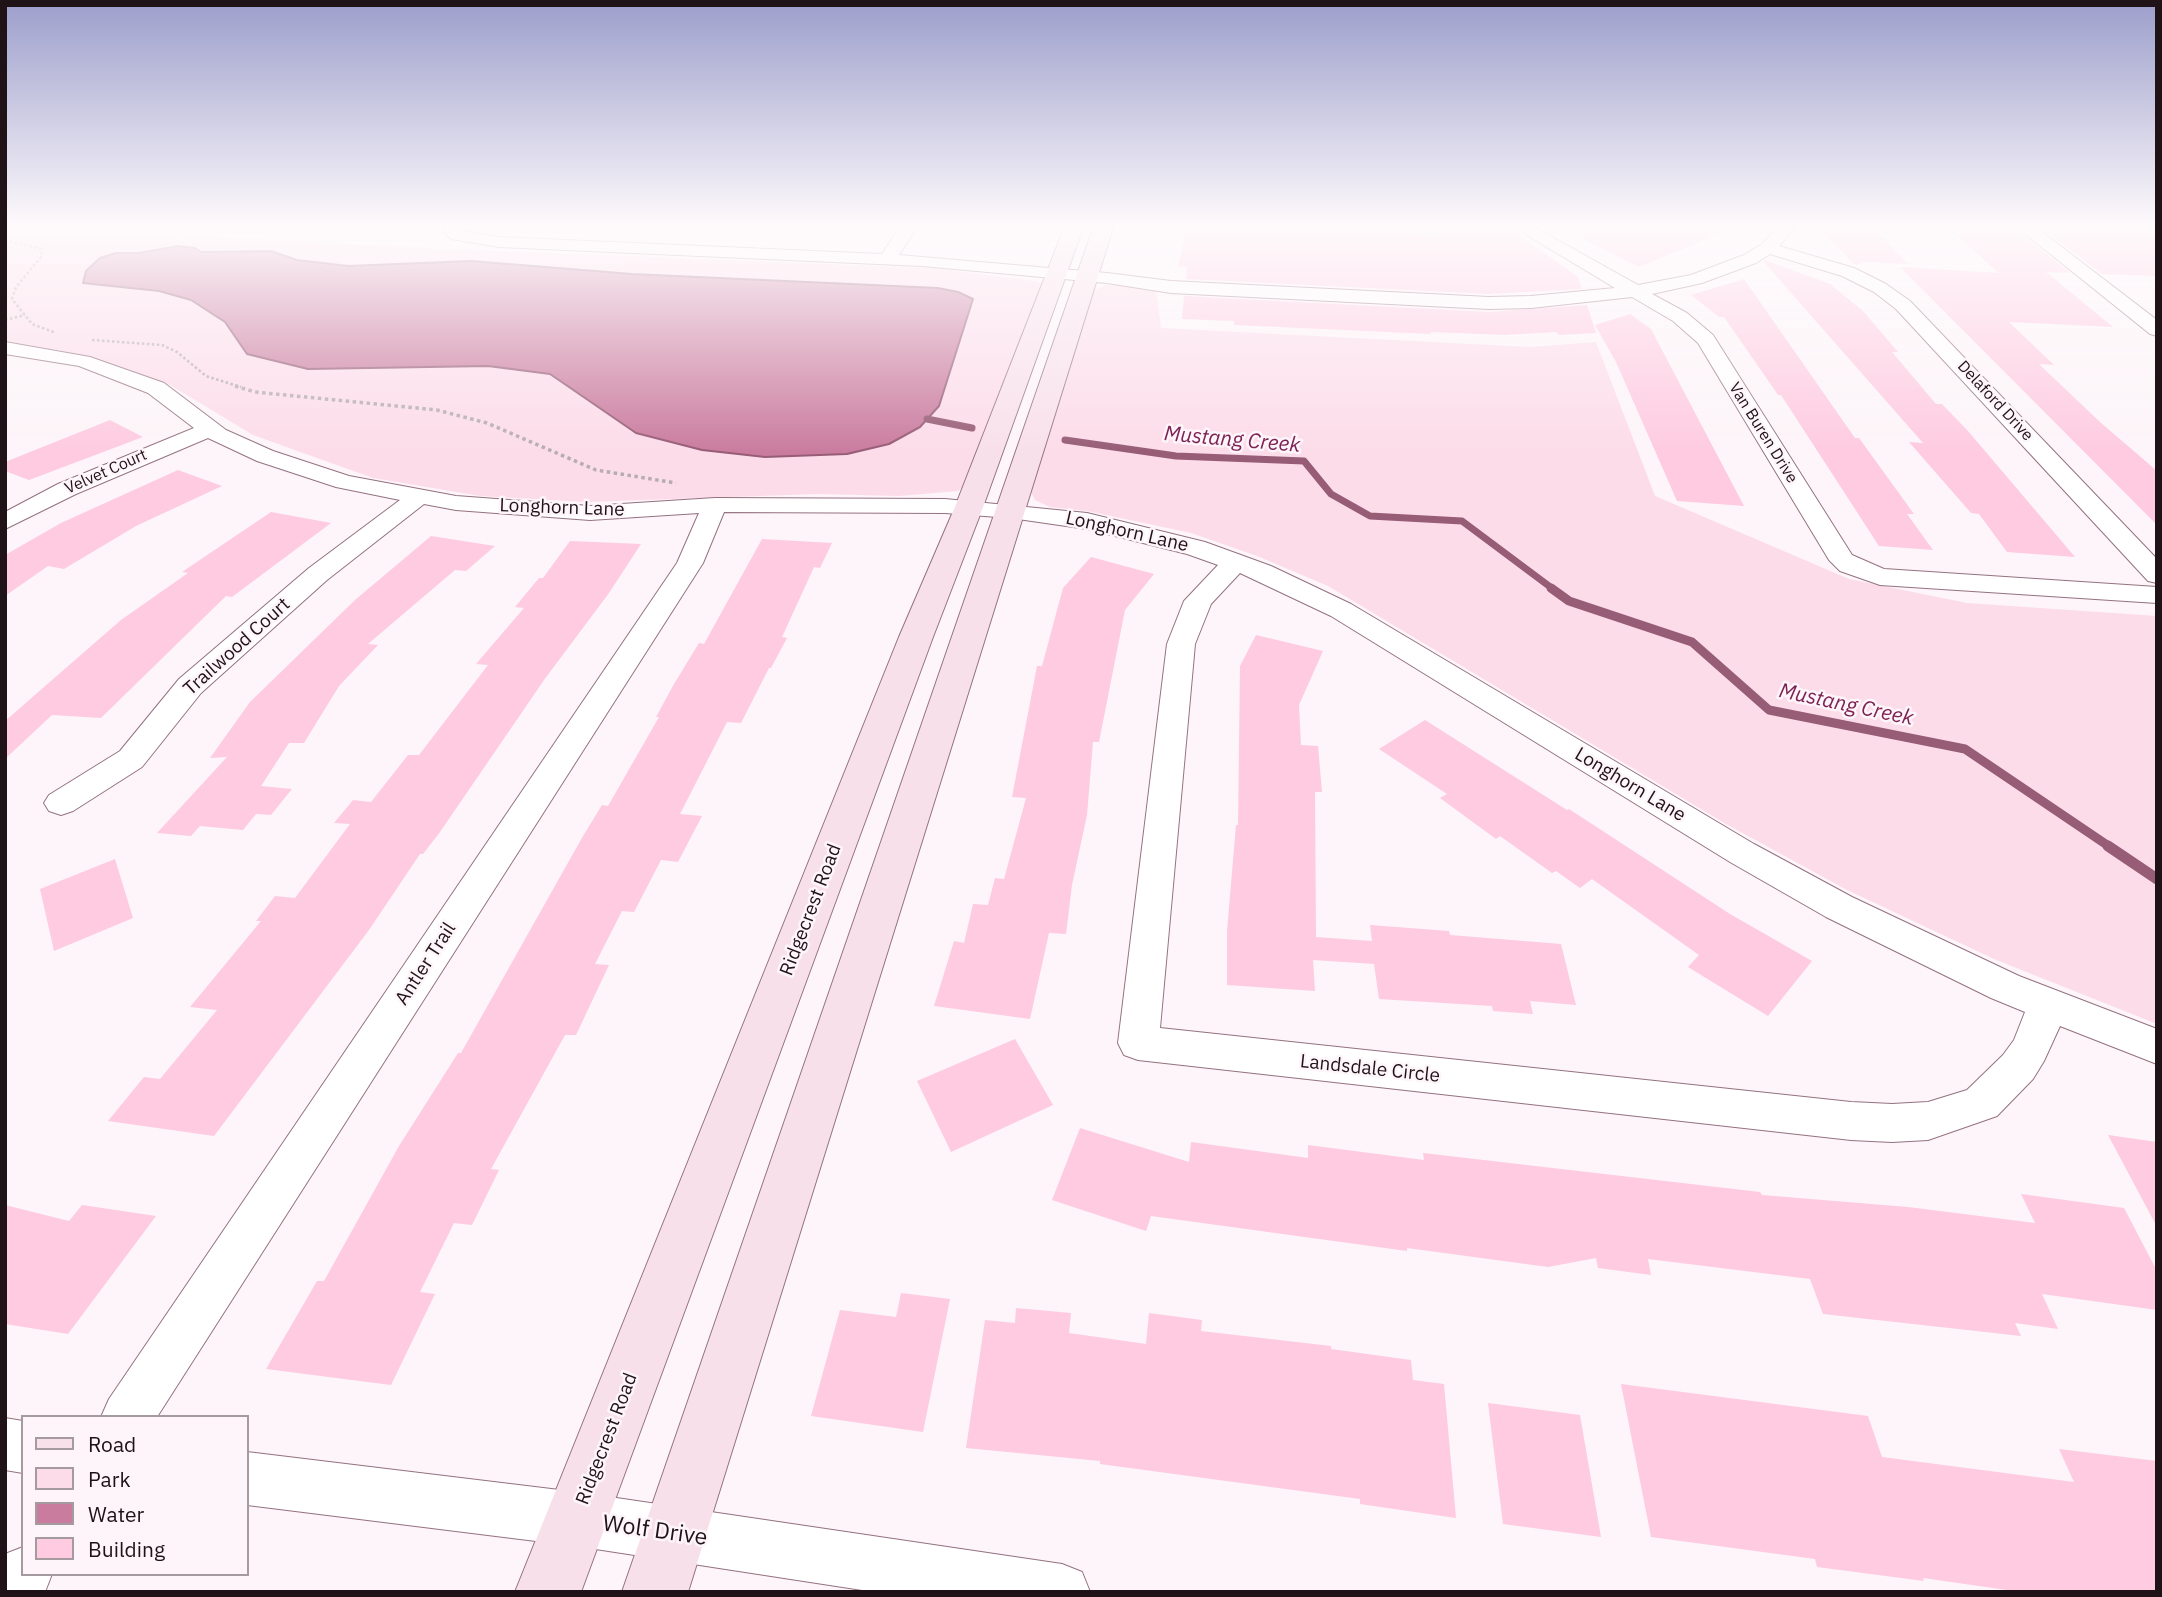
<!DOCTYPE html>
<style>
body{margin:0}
#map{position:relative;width:2162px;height:1597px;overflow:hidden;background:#fdf5f9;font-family:"IBM Plex Sans",sans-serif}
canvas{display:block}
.frame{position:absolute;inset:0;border:7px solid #201318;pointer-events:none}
.legend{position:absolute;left:21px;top:1415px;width:228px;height:161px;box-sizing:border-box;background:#fdf5f9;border:2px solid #a59b9f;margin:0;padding:9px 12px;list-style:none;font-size:21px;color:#201318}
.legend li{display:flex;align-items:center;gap:14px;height:35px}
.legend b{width:35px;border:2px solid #a59b9f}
</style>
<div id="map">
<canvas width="2162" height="1597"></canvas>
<div class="frame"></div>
<ul class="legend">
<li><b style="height:9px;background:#f8e0ea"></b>Road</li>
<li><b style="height:19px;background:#fcdce9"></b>Park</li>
<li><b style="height:19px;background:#ca7c9f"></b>Water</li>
<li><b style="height:19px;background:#fecbe0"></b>Building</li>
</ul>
</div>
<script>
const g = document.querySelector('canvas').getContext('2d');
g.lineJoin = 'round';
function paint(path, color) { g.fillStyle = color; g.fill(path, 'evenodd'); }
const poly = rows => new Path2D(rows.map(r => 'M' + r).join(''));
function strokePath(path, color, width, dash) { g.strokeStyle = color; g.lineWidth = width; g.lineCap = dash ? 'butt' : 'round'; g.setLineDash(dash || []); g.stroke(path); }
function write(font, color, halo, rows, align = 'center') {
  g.font = font + ' "IBM Plex Sans",sans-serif'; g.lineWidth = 5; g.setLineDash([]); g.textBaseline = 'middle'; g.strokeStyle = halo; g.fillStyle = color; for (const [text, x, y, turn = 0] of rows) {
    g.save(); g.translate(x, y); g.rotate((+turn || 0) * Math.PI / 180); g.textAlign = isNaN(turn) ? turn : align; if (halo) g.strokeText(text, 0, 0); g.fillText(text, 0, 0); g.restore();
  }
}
paint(poly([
 [5,228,57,228,446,249,934,268,1036,281,1043,285,967,484,958,491,899,496,817,494,586,502,480,496,373,478,253,435,170,385,114,365,57,350,5,343],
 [1105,285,1156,288,1161,328,1530,347,1596,342,1655,496,1849,579,1967,603,2157,616,2157,1024,1994,959,1847,890,1726,824,1328,586,1257,556,1191,533,1087,511,1050,507,1035,500,1030,490,1092,292]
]), '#fcdce9');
const water = poly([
 [178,246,195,248,201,252,271,251,297,260,348,266,471,261,632,274,938,288,958,292,973,299,939,406,920,427,889,444,847,454,765,457,702,450,636,433,550,374,488,366,308,369,247,354,225,322,191,300,159,291,83,283,86,271,100,258,116,253,139,253,178,246]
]);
paint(water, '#ca7c9f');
strokePath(water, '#975c76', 2);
strokePath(poly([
 [927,419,972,428],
 [1065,440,1176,456,1304,461,1331,494,1370,516,1462,521,1553,589]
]), '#975c76', 7);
strokePath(poly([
 [1551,588,1569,601,1692,642,1769,710,1965,749,2110,847]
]), '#975c76', 9);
strokePath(poly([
 [2108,846,2157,879]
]), '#975c76', 11);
paint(poly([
 [1208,228,1323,228,1430,235,1511,229,1578,277,1582,289,1489,294,1186,279,1187,267,1178,266,1185,235],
 [1560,228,1734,228,1639,267],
 [1819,228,1874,228,1908,264,1866,262,1855,265],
 [1954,228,2015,228,2070,273,2046,272,2113,327,2009,322,2054,365,2039,364,2100,422,2157,471,2157,525,1900,267,1999,273,1955,234,1960,234],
 [2043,229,2157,234,2157,276,2102,274],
 [1765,260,1830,284,1863,311,1898,352,1892,352,1936,404,1942,404,1968,431,2075,557,2007,552,1979,514,1971,513,1909,442,1923,443,1763,261],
 [1744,279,1855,438,1859,438,1914,514,1907,514,1933,550,1879,546,1781,395,1778,395,1724,317,1719,317,1691,295],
 [1184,296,1489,312,1587,305,1596,333,1559,335,1556,332,1504,335,1431,332,1431,334,1234,325,1234,321,1182,319],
 [1630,314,1651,329,1744,506,1677,501,1616,362,1595,325],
 [110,420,143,437,29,480,5,471,5,462],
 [178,470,222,486,136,526,64,569,48,566,5,596,5,555,61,523],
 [271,512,331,523,232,597,226,596,101,718,52,715,5,759,5,721,121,620,188,573,182,572],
 [431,536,495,546,466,571,455,570,368,644,378,645,339,686,304,743,289,743,261,786,292,789,271,815,256,814,243,830,200,826,191,836,157,833,227,757,210,758,250,702,355,600],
 [762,539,832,543,820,568,814,567,782,637,787,638,771,668,769,668,741,723,727,722,680,814,702,816,678,862,661,860,634,912,622,911,595,964,609,965,576,1035,565,1035,491,1169,499,1170,472,1225,454,1223,420,1292,435,1294,391,1385,266,1369,317,1281,324,1281,399,1146,458,1053,461,1053,583,836,602,805,608,806,659,717,656,717,674,684,699,643,704,644],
 [570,541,641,544,609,593,544,680,440,832,423,854,420,854,369,930,214,1136,108,1121,144,1077,160,1079,217,1010,190,1007,261,921,256,921,275,896,295,898,350,824,334,823,353,800,371,802,408,755,419,755,488,665,476,664,524,608,515,607,539,578,543,578],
 [1091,557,1154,574,1125,610,1099,742,1093,742,1087,815,1072,885,1066,934,1049,933,1030,1019,934,1006,954,941,964,943,973,904,988,905,995,878,1004,879,1026,798,1012,797,1037,666,1042,666,1063,588],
 [1256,635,1323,651,1299,705,1301,745,1318,746,1322,792,1315,792,1316,937,1372,941,1370,925,1449,931,1450,935,1561,944,1576,1005,1530,1001,1533,1014,1493,1011,1492,1006,1379,999,1374,964,1313,960,1315,991,1227,985,1227,931,1236,825,1238,825,1240,666],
 [1425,720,1567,810,1569,809,1730,914,1812,961,1768,1016,1688,967,1699,955,1592,879,1580,888,1556,871,1552,873,1500,836,1496,839,1440,798,1447,794,1379,749],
 [115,859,133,918,54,951,40,889],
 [1015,1039,1053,1105,951,1152,917,1081],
 [1080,1128,1189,1162,1191,1142,1308,1158,1308,1145,1424,1160,1423,1153,1760,1192,1762,1195,1908,1207,2035,1223,2021,1194,2124,1208,2157,1271,2157,1310,2042,1294,2058,1329,2015,1323,2021,1336,1823,1314,1810,1279,1648,1259,1651,1275,1598,1268,1596,1258,1548,1267,1407,1248,1407,1251,1151,1216,1146,1231,1052,1200],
 [2108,1135,2157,1142,2157,1227],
 [5,1205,69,1221,82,1205,156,1216,68,1334,5,1324],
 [901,1293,950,1299,923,1432,811,1416,840,1310,896,1317],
 [1016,1308,1071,1313,1069,1333,1146,1344,1149,1313,1202,1320,1201,1331,1331,1346,1331,1349,1411,1360,1413,1380,1444,1384,1456,1518,1360,1504,1360,1499,1100,1464,1100,1461,966,1448,985,1320,1015,1323],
 [1621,1384,1868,1416,1882,1457,2074,1482,2059,1449,2157,1461,2157,1592,2021,1592,1923,1578,1924,1581,1817,1567,1815,1559,1651,1537],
 [1488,1403,1580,1415,1601,1537,1503,1524]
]), '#fecbe0');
const minor = poly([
 [445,228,463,228,462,231,499,237,882,254,899,228,916,228,899,255,1107,273,1171,281,1489,297,1531,296,1615,288,1515,228,1536,228,1638,285,1691,275,1744,255,1762,244,1777,228,1795,228,1779,246,1854,268,1886,284,1910,301,2157,559,2157,583,2148,581,1896,309,1874,292,1842,276,1770,254,1756,263,1702,283,1652,294,1687,313,1713,335,1852,555,1884,569,2157,587,2157,603,1880,585,1840,571,1829,560,1698,343,1673,321,1632,297,1531,308,1489,309,1171,293,1107,283,922,266,499,247,451,239,444,231,445,228],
 [2018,228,2037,228,2157,320,2157,336,2150,334,2018,228],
 [5,342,90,357,164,383,226,430,273,451,349,476,456,496,590,506,715,498,945,499,1087,513,1205,542,1271,566,1351,604,1754,844,1852,897,2019,976,2157,1029,2157,1064,2060,1026,2044,1061,2033,1079,1997,1116,1928,1140,1892,1142,1851,1140,1138,1060,1124,1055,1118,1043,1167,644,1184,601,1218,565,1187,554,1087,529,1011,518,945,513,724,512,703,563,157,1417,101,1417,109,1399,677,563,699,513,590,520,456,510,424,504,327,580,201,693,142,767,73,811,61,815,49,811,44,803,49,795,120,751,179,679,309,568,400,500,336,487,257,461,208,438,76,494,5,529,5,512,58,484,194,428,148,393,79,366,5,354,5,342],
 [1240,573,1331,616,1730,862,1826,917,1991,998,2025,1012,2014,1040,2003,1055,1967,1090,1928,1102,1892,1104,1851,1102,1160,1028,1195,644,1211,604,1240,573],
 [5,1418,23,1421,23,1473,5,1470,5,1418],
 [247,1452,576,1492,1062,1564,1082,1572,1090,1592,875,1592,576,1546,247,1505,247,1452],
 [23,1547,23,1574,52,1574,45,1592,5,1592,5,1554,23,1547]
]);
const secondary = poly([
 [1064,228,1083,228,983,507,933,637,581,1592,515,1592,899,637,955,507,1064,228],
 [1093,228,1113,228,688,1592,622,1592,1093,228]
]);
strokePath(minor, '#947280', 2);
strokePath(secondary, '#947280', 2);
strokePath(poly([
 [5,240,41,249,42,256,16,287,12,299,32,324,56,333],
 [5,320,25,315],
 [92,340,162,345,177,352,206,376,241,387]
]), '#b6acb1', 2.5, [2.5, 2.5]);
strokePath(poly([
 [235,386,255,392,437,410,487,423,596,470,676,483]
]), '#b6acb1', 3.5, [3.5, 3.5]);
paint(minor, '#fff');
paint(secondary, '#f8e0ea');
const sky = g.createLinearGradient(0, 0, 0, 452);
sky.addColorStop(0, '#9c9ecb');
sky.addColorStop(0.5, '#fefafc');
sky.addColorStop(1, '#fefafc00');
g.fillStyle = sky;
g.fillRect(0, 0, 2162, 452);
write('16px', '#201318', '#fdf5f9', [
 ["Delaford Drive",1995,401,47],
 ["Van Buren Drive",1763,433,58],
 ["Velvet Court",106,472,-24]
]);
write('19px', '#201318', '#fdf5f9', [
 ["Longhorn Lane",562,508,2],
 ["Longhorn Lane",1127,532,13],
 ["Trailwood Court",237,647,-42],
 ["Longhorn Lane",1630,785,31],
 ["Ridgecrest Road",811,910,-69],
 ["Antler Trail",426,964,-57],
 ["Landsdale Circle",1370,1069,6],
 ["Ridgecrest Road",607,1439,-69]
]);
write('italic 21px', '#7e2254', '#fdf5f9', [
 ["Mustang Creek",1232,440,5],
 ["Mustang Creek",1846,705,12]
]);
write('23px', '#201318', '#fdf5f9', [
 ["Wolf Drive",655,1531,8]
]);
</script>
